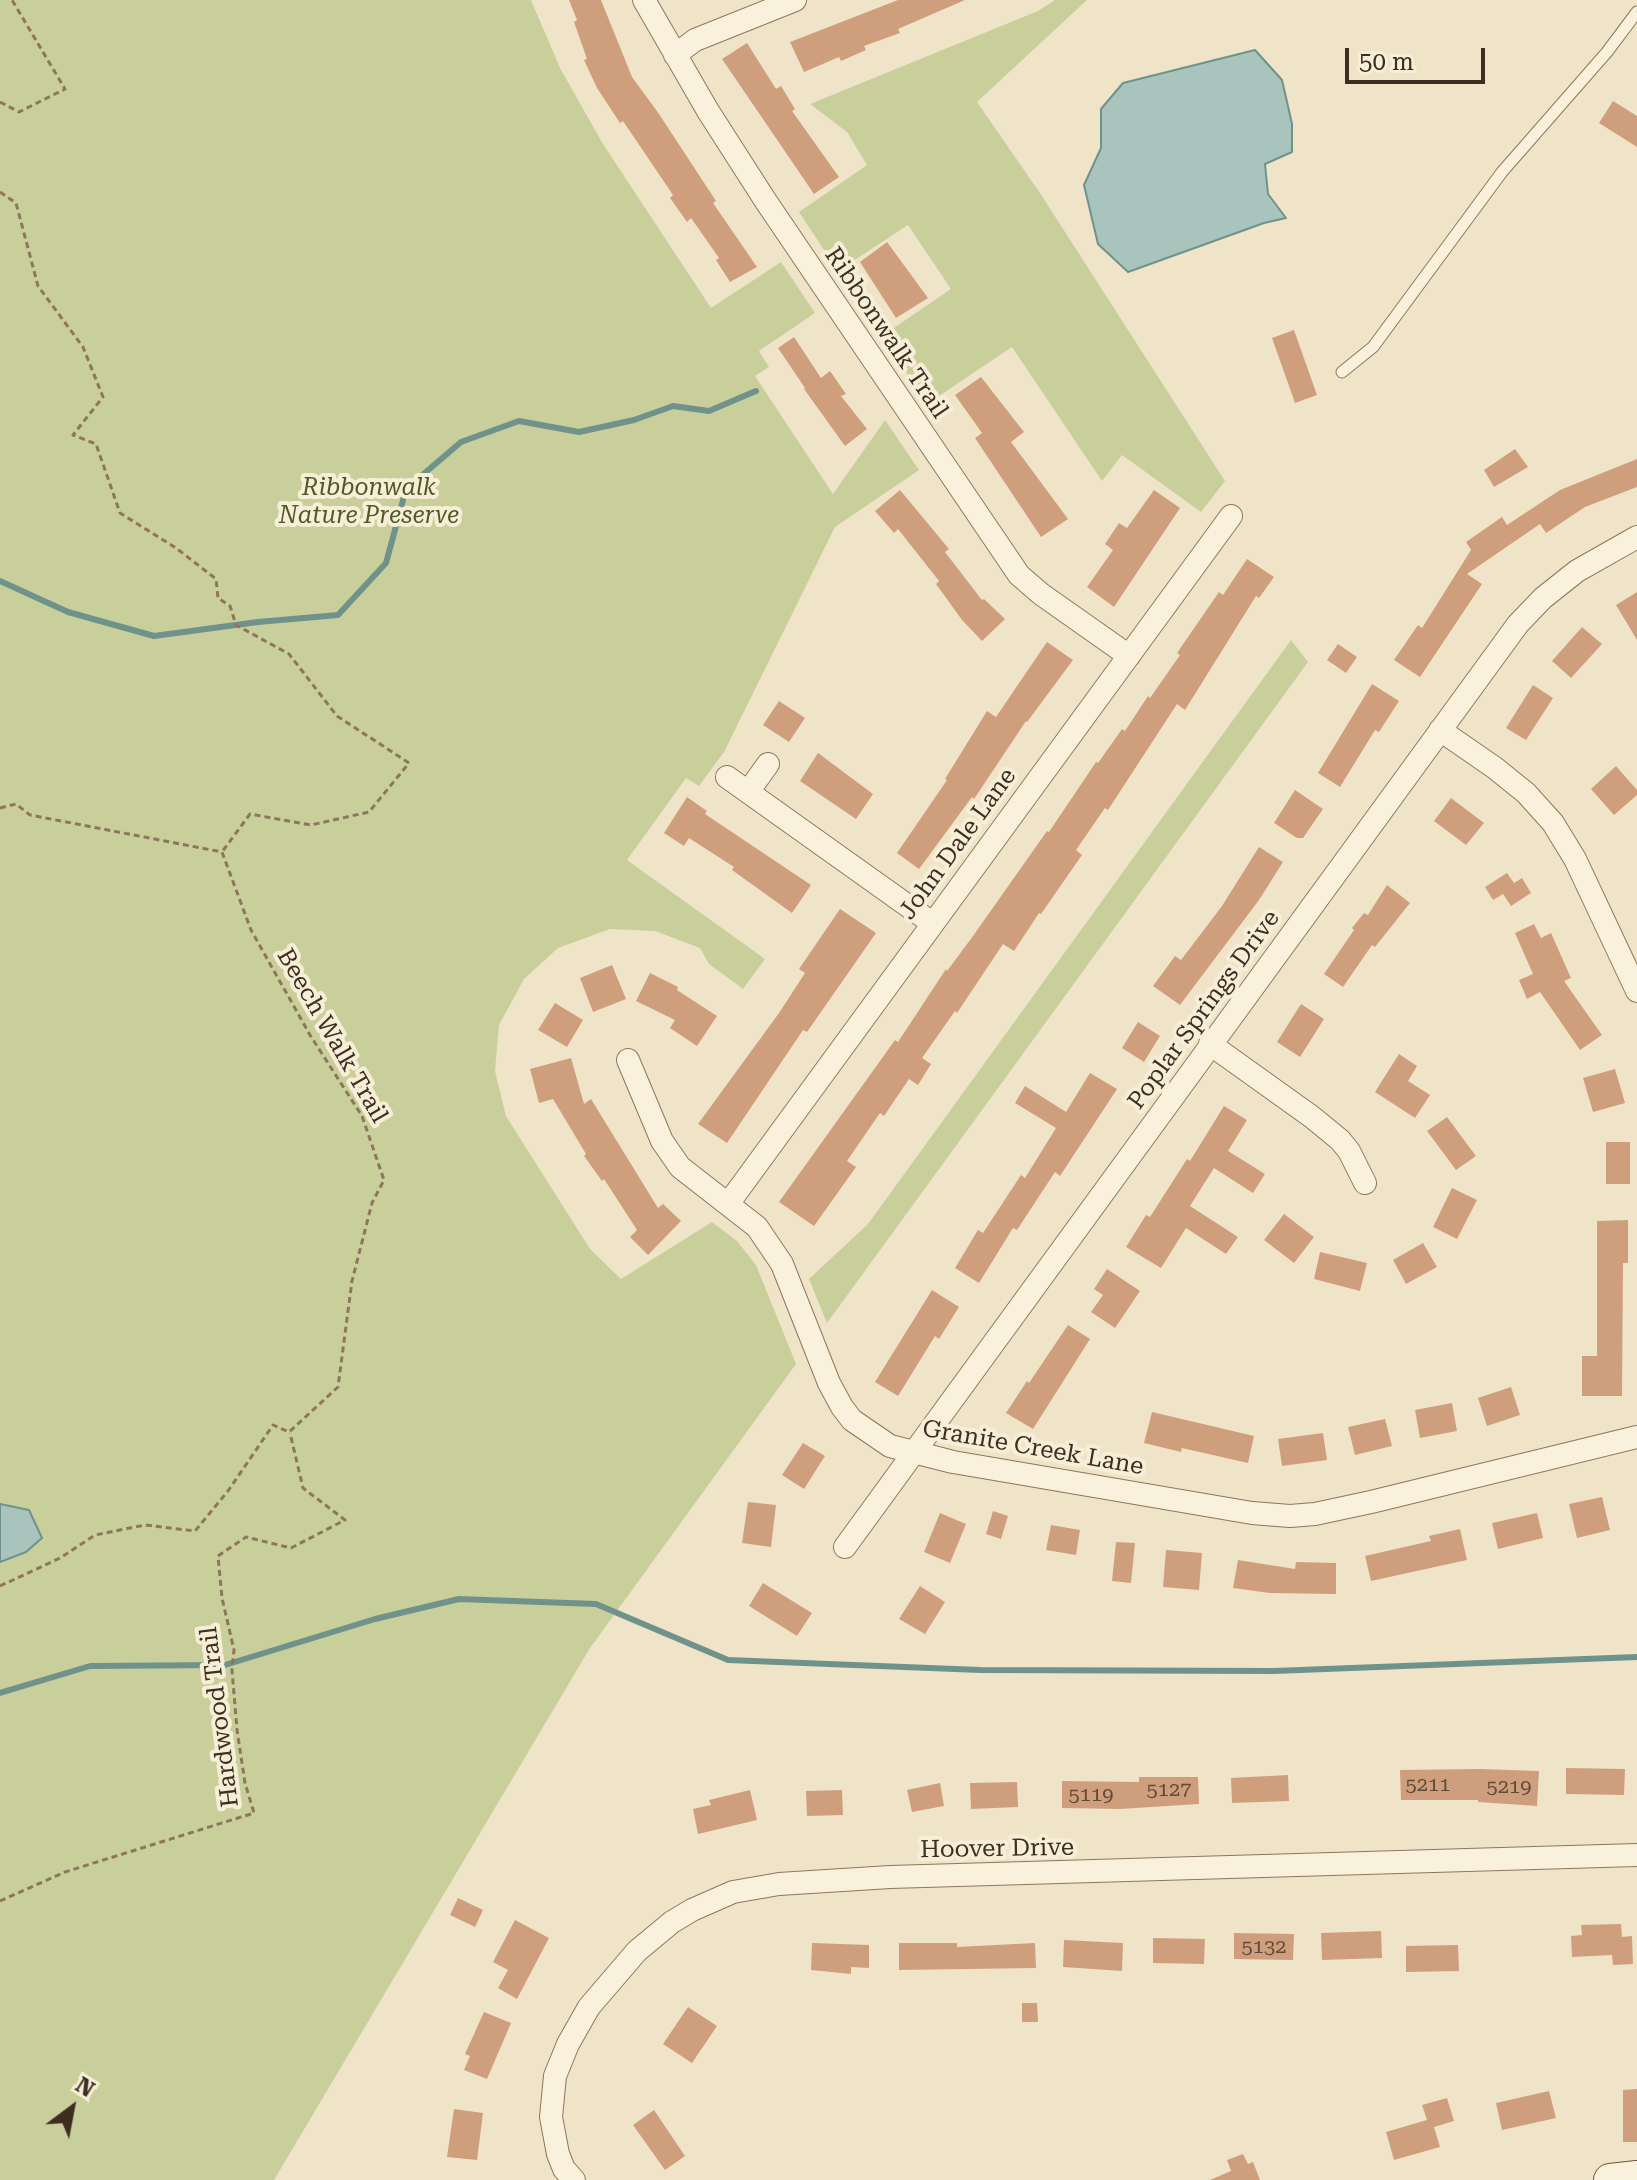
<!DOCTYPE html>
<style>
body{margin:0}
#map{position:relative;width:1637px;height:2180px;overflow:hidden;background:#f0e4c8;font-family:"Roboto Serif",serif}
canvas{display:block}
.north{position:absolute;left:32px;top:2068px;width:80px;height:80px;-webkit-text-stroke:6px #f7eed8;paint-order:stroke;rotate:32deg;font-size:22px;font-weight:700;line-height:32px;text-align:center;color:#3d2e20}
.north::after{content:'';display:block;margin:auto;width:28px;height:36px;background:#3d2e20;clip-path:polygon(50% 0,100% 100%,50% 72%,0 100%)}
.scale{position:absolute;left:1345px;top:48px;width:140px;height:36px;box-sizing:border-box;border:4px solid #3d2e20;border-top:0;padding-left:10px;font-size:24px;line-height:28px;white-space:nowrap;color:#3d2e20;-webkit-text-stroke:6px #f7eed8;paint-order:stroke}
</style>
<div id="map">
<canvas width="1637" height="2180"></canvas>
<div class="north">N</div>
<div class="scale">50 m</div>
</div>
<script>
const g = document.querySelector('canvas').getContext('2d');
g.lineJoin = 'round';
function paint(path, color) { g.fillStyle = color; g.fill(path, 'evenodd'); }
const poly = rows => new Path2D(rows.map(r => 'M' + r).join(''));
function strokePath(path, color, width, dash) { g.strokeStyle = color; g.lineWidth = width; g.lineCap = dash ? 'butt' : 'round'; g.setLineDash(dash || []); g.stroke(path); }
function write(font, color, halo, rows, align = 'center') {
  g.font = font + ' "Roboto Serif",serif'; g.lineWidth = 8; g.setLineDash([]); g.textBaseline = 'middle'; g.strokeStyle = halo; g.fillStyle = color; for (const [text, x, y, turn = 0] of rows) {
    g.save(); g.translate(x, y); g.rotate((+turn || 0) * Math.PI / 180); g.textAlign = isNaN(turn) ? turn : align; if (halo) g.strokeText(text, 0, 0); g.fillText(text, 0, 0); g.restore();
  }
}
paint(poly([
 [0,0,531,0,560,68,603,144,711,308,781,262,815,313,759,351,769,367,755,376,833,494,885,420,919,470,835,527,724,752,699,786,686,778,627,860,765,959,743,989,709,964,700,948,655,931,610,929,558,948,524,979,499,1025,495,1071,506,1116,590,1249,621,1279,712,1222,737,1241,756,1265,796,1364,590,1648,274,2180,0,2180],
 [1055,0,1087,0,977,102,1040,193,1225,481,1201,512,1122,455,1102,481,1012,347,927,404,882,336,951,289,908,225,838,271,799,212,867,165,847,132,810,104,1038,11],
 [1291,640,1308,662,827,1323,809,1279,868,1224]
]), '#c9cf9b');
const water = poly([
 [1255,50,1282,80,1292,124,1292,152,1265,164,1268,194,1286,218,1264,223,1128,272,1098,244,1084,185,1101,148,1101,109,1123,83,1255,50],
 [0,1504,29,1510,42,1538,26,1552,0,1562,0,1504]
]);
paint(water, '#a9c4bc');
strokePath(water, '#6f938a', 2);
strokePath(poly([
 [0,581,68,612,154,636,258,622,338,615,386,563,406,489,461,442,519,421,579,432,634,420,673,406,709,411,756,391],
 [0,1693,90,1666,225,1665,375,1619,459,1599,596,1604,728,1660,980,1670,1274,1671,1637,1657]
]), '#6f938a', 6);
paint(poly([
 [569,0,601,0,632,77,659,114,716,201,713,203,757,267,730,282,716,260,719,258,691,218,687,222,670,198,673,195,623,121,620,123,597,88,584,60,587,59,574,22,577,20],
 [898,0,965,0,898,29,900,33,864,46,866,50,841,61,839,57,804,72,790,42],
 [747,43,776,89,781,86,795,109,792,111,839,177,814,194,722,59],
 [1613,101,1637,116,1637,147,1599,123],
 [887,242,928,298,896,318,860,262],
 [1294,330,1317,395,1295,403,1272,338],
 [794,337,821,378,830,371,846,394,841,396,867,429,845,446,804,389,805,388,778,348],
 [981,377,1024,432,1011,442,1068,519,1041,537,975,438,982,433,955,395],
 [1515,449,1528,467,1494,487,1484,470],
 [1637,459,1637,487,1585,507,1546,533,1540,524,1467,574,1482,584,1420,677,1394,660,1418,625,1422,628,1471,550,1466,542,1502,517,1507,525,1560,490],
 [900,490,949,549,945,552,982,600,984,599,1005,619,982,641,962,620,936,584,939,581,898,529,894,533,875,511],
 [1154,490,1180,508,1114,607,1087,587,1113,550,1105,544,1119,523,1127,528],
 [1247,559,1274,577,1259,598,1256,596,1185,710,1177,704,1108,810,1105,808,1076,850,1082,855,1041,914,1039,913,1014,951,1003,944,957,1013,955,1011,922,1058,931,1064,918,1085,909,1079,884,1116,880,1113,847,1161,856,1167,814,1226,779,1202,895,1040,898,1042,946,969,947,971,973,936,1047,831,1049,832,1096,762,1098,763,1122,729,1125,731,1148,696,1150,698,1180,655,1177,653,1219,592,1223,595],
 [1637,592,1637,640,1616,605],
 [1582,627,1602,644,1571,678,1552,661],
 [1047,642,1073,660,1027,722,1026,721,974,799,972,797,919,869,897,853,947,780,945,779,987,711,996,717],
 [1338,644,1357,657,1346,673,1327,660],
 [1372,684,1399,701,1379,732,1375,730,1340,787,1318,773],
 [1533,685,1553,698,1526,740,1506,728],
 [779,701,805,718,789,742,763,725],
 [818,753,873,794,856,819,800,781],
 [1616,766,1637,790,1637,795,1614,815,1591,789],
 [1295,790,1323,809,1303,838,1297,838,1274,823],
 [687,797,707,811,705,814,811,885,792,913,732,870,734,867,689,838,684,846,664,833],
 [1451,798,1484,823,1466,845,1434,821],
 [1259,847,1283,862,1259,900,1180,1005,1153,986,1175,956,1181,960,1222,906],
 [1507,873,1514,883,1522,878,1531,893,1511,906,1503,894,1493,900,1485,887],
 [1387,885,1410,903,1375,947,1372,945,1343,987,1324,974,1354,930,1352,928,1364,913,1368,915],
 [840,909,876,933,807,1032,803,1030,727,1143,698,1124,779,1013,805,973,799,969],
 [1534,924,1541,938,1551,933,1571,978,1564,981,1602,1035,1580,1050,1540,992,1527,999,1519,980,1533,974,1515,933],
 [612,965,626,999,593,1012,580,978],
 [650,973,678,987,677,990,717,1016,697,1046,670,1028,675,1020,636,1001],
 [555,1003,583,1020,567,1047,538,1030],
 [1301,1004,1324,1019,1300,1057,1277,1042],
 [1138,1022,1160,1036,1144,1062,1122,1048],
 [1399,1054,1417,1066,1408,1081,1430,1095,1415,1118,1375,1092],
 [571,1058,584,1104,591,1099,658,1208,663,1204,681,1221,648,1255,630,1237,637,1230,604,1179,602,1181,584,1156,586,1154,553,1099,539,1103,530,1069],
 [1615,1069,1625,1103,1593,1112,1583,1078],
 [1090,1073,1117,1089,1060,1176,1055,1172,1017,1230,1013,1228,979,1283,955,1268,978,1230,983,1233,1021,1175,1025,1178,1056,1128,1015,1103,1025,1086,1066,1112],
 [1224,1106,1247,1120,1228,1151,1265,1174,1253,1193,1214,1168,1190,1206,1238,1237,1226,1254,1186,1228,1161,1268,1126,1247,1146,1215,1150,1217,1187,1159,1190,1161],
 [1447,1117,1476,1156,1456,1170,1427,1131],
 [1606,1142,1630,1142,1630,1184,1606,1184],
 [1452,1188,1477,1200,1457,1239,1433,1227],
 [1284,1214,1314,1237,1294,1263,1264,1240],
 [1628,1220,1628,1263,1623,1263,1622,1396,1582,1396,1582,1356,1597,1356,1597,1221],
 [1423,1243,1437,1267,1406,1284,1393,1260],
 [1320,1252,1367,1263,1360,1291,1314,1279],
 [1107,1269,1140,1291,1115,1328,1091,1312,1103,1295,1094,1289],
 [932,1290,959,1307,939,1339,935,1336,898,1396,875,1382],
 [1068,1325,1090,1339,1033,1429,1006,1413,1027,1381,1029,1383],
 [1511,1387,1520,1415,1487,1426,1478,1398],
 [1452,1403,1457,1431,1420,1438,1415,1410],
 [1152,1412,1254,1436,1248,1463,1182,1448,1181,1452,1144,1443],
 [1385,1419,1392,1446,1355,1455,1348,1427],
 [1323,1433,1327,1460,1282,1466,1278,1439],
 [803,1443,825,1456,804,1489,782,1475],
 [1602,1497,1610,1530,1577,1538,1569,1504],
 [748,1502,776,1505,771,1547,742,1543],
 [993,1511,1008,1516,1001,1539,986,1534],
 [940,1513,966,1524,950,1563,924,1552],
 [1537,1513,1543,1538,1498,1549,1492,1523],
 [1051,1525,1080,1530,1076,1555,1046,1550],
 [1460,1529,1467,1560,1371,1581,1365,1556,1431,1541,1429,1536],
 [1116,1542,1135,1543,1131,1583,1112,1581],
 [1166,1550,1202,1553,1199,1590,1163,1587],
 [1238,1560,1295,1569,1296,1562,1336,1563,1336,1594,1270,1593,1233,1588],
 [763,1583,812,1613,797,1636,749,1606],
 [920,1586,945,1602,925,1634,899,1619],
 [1566,1768,1625,1769,1624,1795,1566,1794],
 [1480,1769,1539,1771,1537,1806,1478,1802,1478,1800,1401,1800,1400,1770],
 [1288,1775,1289,1801,1232,1803,1231,1778],
 [1139,1777,1198,1777,1199,1804,1120,1809,1062,1808,1062,1781,1139,1782],
 [1017,1782,1018,1807,971,1809,970,1783],
 [940,1783,944,1806,912,1812,907,1790],
 [750,1790,757,1820,698,1834,693,1809,711,1805,709,1800],
 [842,1790,843,1815,807,1816,806,1791],
 [458,1898,483,1910,475,1927,450,1915],
 [515,1920,549,1938,517,1999,498,1988,508,1970,493,1962],
 [1621,1924,1622,1937,1632,1936,1633,1964,1613,1965,1612,1955,1572,1957,1571,1936,1582,1935,1581,1925],
 [1381,1931,1382,1958,1322,1960,1321,1933],
 [1234,1933,1294,1934,1293,1960,1234,1959],
 [1153,1938,1205,1939,1204,1964,1153,1963],
 [1064,1940,1123,1943,1122,1971,1063,1967],
 [812,1943,869,1945,869,1968,851,1967,851,1974,811,1970],
 [899,1943,957,1943,957,1947,1035,1943,1036,1968,899,1970],
 [1458,1945,1459,1971,1406,1972,1406,1946],
 [1022,2003,1037,2003,1038,2022,1022,2022],
 [688,2007,717,2026,692,2063,663,2044],
 [484,2012,511,2023,487,2079,464,2070,470,2056,465,2054],
 [1637,2089,1637,2142,1623,2142,1623,2090],
 [1549,2091,1556,2118,1502,2130,1496,2103],
 [1447,2098,1454,2121,1434,2127,1440,2147,1394,2160,1386,2132,1427,2120,1422,2105],
 [454,2109,483,2113,477,2160,447,2157],
 [654,2110,685,2156,665,2170,633,2125],
 [1243,2154,1248,2164,1253,2162,1260,2180,1210,2180,1231,2171,1227,2160]
]), '#cf9f7d');
const service = poly([
 [1342,372,1373,347,1502,172,1607,52,1637,12]
]);
const minor = poly([
 [644,0,708,111,765,200,1019,575,1041,594,1129,656],
 [675,55,695,40,795,0],
 [1440,730,1495,768,1526,793,1553,823,1575,859,1637,991],
 [727,777,932,923],
 [748,792,768,764],
 [1210,1044,1312,1117,1340,1140,1349,1151,1365,1183],
 [628,1060,662,1141,680,1167,757,1227,782,1264,829,1383,842,1407,852,1420,890,1446,953,1462,1252,1513,1290,1516,1315,1514,1371,1502,1637,1437],
 [728,1204,1231,516],
 [845,1547,1518,624,1543,598,1577,571,1637,537],
 [574,2180,564,2169,558,2154,551,2117,555,2076,568,2044,589,2007,637,1951,672,1922,692,1910,733,1892,779,1884,890,1877,1637,1855]
]);
const secondary = poly([
 [1610,2180,1637,2177]
]);
strokePath(service, '#8d765c', 13);
strokePath(minor, '#8d765c', 24);
strokePath(secondary, '#6f573f', 34);
strokePath(poly([
 [0,102,19,112,65,89,12,0],
 [0,192,16,203,38,286,83,347,103,397,73,435,96,444,120,513,176,548,216,579,218,598,230,606,236,625,289,654,337,716,409,763,369,812,311,825,250,814,222,852],
 [0,808,16,804,30,815,222,852,251,930,310,1035,362,1116,384,1180,372,1203,352,1281,338,1387,289,1432,273,1425,228,1491,195,1531,145,1525,95,1535,60,1558,0,1586],
 [0,1901,65,1872,254,1813,245,1783,237,1730,232,1670,234,1650,222,1598,218,1556,246,1537,291,1548,345,1520,303,1488,290,1433]
]), '#8d765c', 3, [6, 4]);
strokePath(service, '#faf1dc', 11);
strokePath(minor, '#faf1dc', 22);
strokePath(secondary, '#faf1dc', 32);
write('20px', '#624a37', null, [
 ["5211",1428,1785],
 ["5219",1509,1787],
 ["5127",1169,1790],
 ["5119",1091,1795],
 ["5132",1264,1947]
]);
write('24px', '#3d2e20', '#f7eed8', [
 ["Ribbonwalk Trail",886,333,56],
 ["John Dale Lane",958,844,-54],
 ["Poplar Springs Drive",1204,1010,-54],
 ["Beech Walk Trail",332,1036,60],
 ["Granite Creek Lane",1033,1448,10],
 ["Hardwood Trail",220,1717,-97],
 ["Hoover Drive",997,1849,-1]
]);
write('italic 24px', '#4d5a26', '#f7eed8', [
 ["Ribbonwalk",369,488],
 ["Nature Preserve",369,516]
]);
</script>
